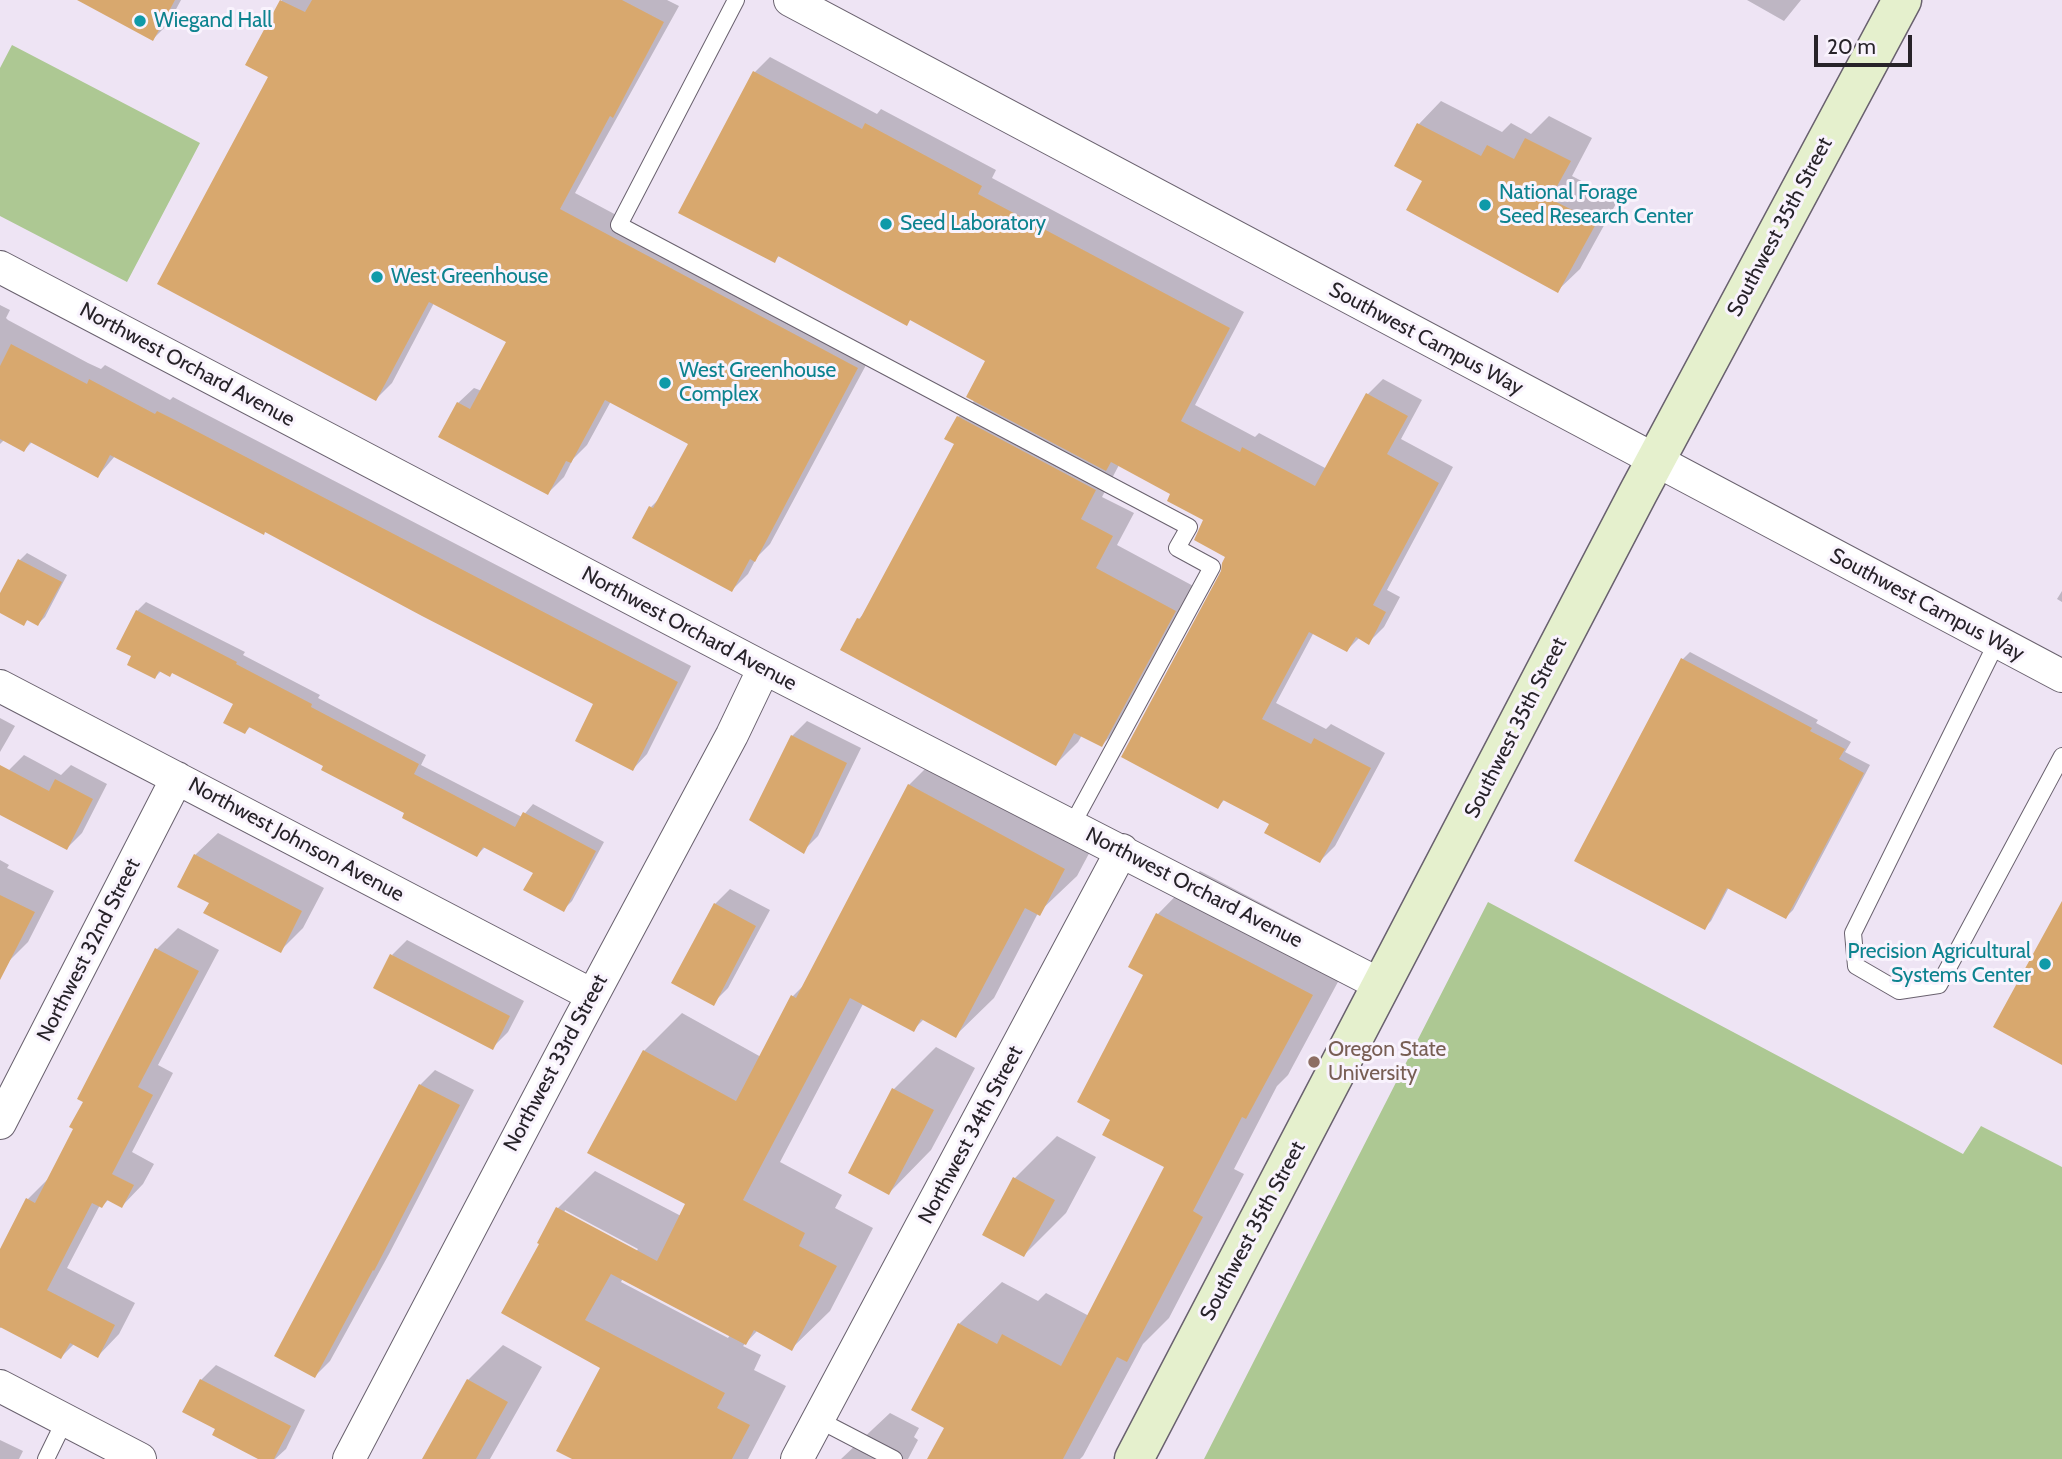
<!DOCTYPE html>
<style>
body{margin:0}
#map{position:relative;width:2062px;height:1459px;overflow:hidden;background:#eee4f4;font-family:Cabin,sans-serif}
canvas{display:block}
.scale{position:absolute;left:1814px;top:35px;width:98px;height:32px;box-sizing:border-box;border:4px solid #272329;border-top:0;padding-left:9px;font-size:21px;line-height:24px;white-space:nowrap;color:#272329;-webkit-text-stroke:5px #f9f3fd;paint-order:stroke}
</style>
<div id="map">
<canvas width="2062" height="1459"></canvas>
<div class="scale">20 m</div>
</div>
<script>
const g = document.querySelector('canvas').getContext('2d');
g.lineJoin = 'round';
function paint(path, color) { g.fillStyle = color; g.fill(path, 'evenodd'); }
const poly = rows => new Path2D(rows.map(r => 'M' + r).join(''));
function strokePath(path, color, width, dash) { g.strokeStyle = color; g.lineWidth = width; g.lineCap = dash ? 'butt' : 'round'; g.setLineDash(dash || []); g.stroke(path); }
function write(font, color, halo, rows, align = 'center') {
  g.font = font + ' Cabin,sans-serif'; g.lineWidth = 6; g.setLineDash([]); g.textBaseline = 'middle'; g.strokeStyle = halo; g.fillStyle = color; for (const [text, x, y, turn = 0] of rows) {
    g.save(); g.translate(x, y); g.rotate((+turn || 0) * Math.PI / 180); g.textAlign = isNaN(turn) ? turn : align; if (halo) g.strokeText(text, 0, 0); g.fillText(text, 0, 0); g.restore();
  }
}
paint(poly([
 [12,45,200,143,127,282,0,216,0,68],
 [1488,902,1963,1154,1981,1126,2062,1167,2062,1459,1204,1459]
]), '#adc893');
paint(poly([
 [79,0,181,0,168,24,153,39],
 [282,0,667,0,679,6,575,193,873,352,770,544,757,557,748,574,732,590,651,507,661,497,690,443,611,401,587,445,573,459,564,477,548,493,458,403,474,388,482,391,509,341,434,303,392,383,376,399,270,77,247,65],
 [1747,0,1801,0,1784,21],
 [770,57,877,114,881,109,996,170,992,178,1244,312,1195,405,1255,437,1259,433,1327,469,1368,394,1383,379,1422,400,1401,439,1453,467,1387,590,1400,597,1384,627,1369,642,1360,637,1347,650,1314,632,1276,703,1326,729,1331,724,1385,753,1335,846,1320,861,1271,823,1225,799,1218,807,1223,572,1227,556,1205,519,1173,493,1119,465,1102,497,1134,513,1117,545,1197,588,1124,722,1102,745,1082,735,1078,742,1056,764,859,619,867,610,956,443,958,417,975,400,988,360,911,319,907,323,780,255,774,261,754,73],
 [1441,101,1502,132,1511,123,1531,134,1549,116,1592,138,1572,176,1618,200,1580,269,1557,291,1424,180,1396,166,1419,124],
 [0,305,10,310,6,318,8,320,88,363,101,369,105,365,170,400,173,397,190,406,691,666,647,754,633,769,596,704,266,530,115,456,98,476,32,442,24,450,4,440,0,444],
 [27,553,67,575,45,617,38,624,29,619,24,623,0,611,0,597,20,560],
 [2062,591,2062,602,2057,599],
 [146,602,245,652,243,655,320,695,318,698,426,755,421,765,522,817,533,804,604,842,572,901,563,910,535,872,486,846,477,855,326,765,251,726,245,732,235,704,173,671,161,671,155,677,133,656,137,611],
 [1690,652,1818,720,1816,723,1851,742,1845,752,1870,765,1793,910,1786,917,1729,887,1711,921,1704,928,1682,660],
 [0,718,15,726,0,752],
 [807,721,861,748,818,836,803,851,792,736],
 [947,747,1101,831,1077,876,1038,913,994,998,956,1035,924,1019,913,1030,863,1004,780,1162,842,1195,835,1208,873,1228,830,1311,792,1348,758,1330,743,1346,761,1355,754,1370,786,1386,748,1459,576,1459,602,1368,541,1244,558,1208,595,1171,681,1216,688,1204,644,1051,682,1013,761,1057,793,996,807,982,909,785],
 [565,1210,638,1249,636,1252,564,1213],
 [623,1278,730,1335,728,1338,621,1282],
 [24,755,61,775,71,765,107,784,82,833,67,848,0,813,0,788,9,770],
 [218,833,324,888,303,928,280,951,211,902,195,855],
 [0,860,9,865,7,868,54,891,28,942,7,963,0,976],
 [1200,871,1354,952,1288,1075,1277,1086,1234,1169,1244,1174,1169,1318,1143,1344,1083,1456,1080,1459,968,1459,947,1427,959,1324,1002,1282,1038,1301,1046,1293,1089,1316,1166,1167,1112,1119,1146,974,1131,966,1158,914],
 [730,889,770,910,728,988,713,1003,715,904],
 [178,928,219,950,158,1065,173,1073,132,1152,154,1164,143,1184,122,1206,109,1199,102,1206,100,1205,67,1268,135,1303,119,1334,98,1356,74,1344,61,1357,2,1327,0,1328,0,1250,28,1199,49,1178,76,1129,157,949],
 [407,940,524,1001,508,1032,493,1047,392,955],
 [936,1047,975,1068,931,1150,889,1193,894,1089],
 [435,1070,474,1090,389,1254,330,1361,315,1376,420,1085],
 [1057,1136,1096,1157,1066,1213,1024,1255,1015,1178],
 [503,1345,542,1367,490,1459,424,1459,468,1380],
 [216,1365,305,1410,286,1449,275,1459,262,1459,217,1428,201,1380],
 [890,1413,919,1428,914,1437,918,1440,908,1459,841,1459],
 [0,1440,23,1451,19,1459,0,1459]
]), '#0003');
paint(poly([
 [77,0,175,0,153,41],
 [280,0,305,12,312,0,622,0,664,22,613,118,610,116,560,209,858,368,755,562,750,559,732,592,632,538,649,506,653,508,688,444,605,400,571,463,566,461,548,495,438,437,457,402,470,409,506,342,429,302,376,401,157,284,268,77,245,65],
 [753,71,862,129,865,123,982,186,978,194,1230,328,1181,421,1240,452,1242,447,1315,486,1366,393,1408,416,1387,454,1439,483,1373,605,1386,612,1369,645,1356,637,1347,652,1309,632,1262,719,1311,744,1314,738,1371,768,1320,863,1264,833,1269,824,1223,800,1218,809,1121,757,1221,571,1222,563,1225,557,1194,540,1203,520,1167,501,1170,494,1111,462,1106,471,966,397,985,361,910,320,907,326,778,256,775,263,678,213],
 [1417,123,1481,156,1487,145,1514,159,1525,138,1571,161,1550,199,1597,222,1558,293,1406,210,1422,181,1394,166],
 [11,344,87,384,89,379,155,414,157,411,175,420,678,682,633,771,575,741,593,704,422,616,265,532,264,535,110,455,98,478,30,442,24,452,0,439,0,366],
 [957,416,1096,490,1081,519,1113,536,1096,568,1176,611,1102,747,1074,733,1056,766,840,650,857,618,860,619,954,444,944,439],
 [18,559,62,582,38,626,27,620,24,626,0,613,0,593],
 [136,610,237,662,236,664,312,704,311,707,419,764,414,774,515,827,523,812,596,851,564,912,523,890,533,873,483,847,477,857,402,818,404,813,321,770,323,766,249,727,245,734,223,723,233,704,172,673,170,677,159,671,155,679,127,665,131,656,116,649],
 [1681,658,1812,728,1810,731,1845,749,1839,759,1864,773,1786,919,1727,888,1705,930,1574,861],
 [791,735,847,763,804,854,749,820],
 [0,765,49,791,55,779,93,799,67,850,0,815],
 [908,784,1065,869,1040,916,1025,908,956,1038,921,1019,914,1032,850,998,743,1200,805,1233,799,1246,837,1266,792,1351,754,1330,746,1345,611,1274,585,1320,725,1393,717,1408,750,1425,732,1459,572,1459,556,1451,600,1368,501,1313,539,1244,537,1243,556,1207,657,1261,685,1204,587,1153,643,1050,736,1101,791,995,796,998],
 [194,854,302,911,281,953,203,913,209,903,177,887],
 [0,895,35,912,0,980],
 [2062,901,2062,1065,1993,1027],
 [714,903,756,926,714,1006,671,983],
 [1156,913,1313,995,1246,1119,1242,1117,1193,1211,1203,1217,1127,1362,1117,1357,1063,1459,927,1459,944,1428,911,1410,958,1323,997,1344,1002,1334,1061,1366,1164,1167,1102,1135,1110,1120,1077,1102,1143,975,1128,967],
 [155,948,199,971,138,1087,153,1095,112,1174,134,1185,122,1208,107,1200,102,1208,92,1203,47,1290,115,1325,98,1358,70,1343,61,1359,0,1327,0,1249,26,1198,35,1203,73,1129,69,1127,83,1102,77,1099],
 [390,954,510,1016,493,1050,373,988],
 [419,1084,460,1105,374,1271,373,1270,315,1378,274,1356],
 [892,1088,934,1110,889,1195,848,1173],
 [1013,1177,1055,1200,1024,1257,982,1235],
 [200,1379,291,1426,274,1459,258,1459,212,1435,215,1429,182,1412],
 [467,1379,508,1402,476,1459,422,1459]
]), '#d8a86e');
const lane = poly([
 [736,0,619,225,1189,527,1177,548,1212,567,1072,825],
 [1997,642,1853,933,1856,966,1899,991,1939,985,2062,756],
 [819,1420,894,1459],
 [46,1459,65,1420]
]);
const street = poly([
 [790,0,2062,676],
 [0,267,764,668,1381,985],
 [0,686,592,995],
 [0,1123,177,778],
 [0,1386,140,1459],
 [349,1459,579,1021,732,735,764,668],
 [797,1459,1122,850]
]);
const secondary = poly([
 [1134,1459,1638,493,1902,0]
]);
strokePath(lane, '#69616e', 18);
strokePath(street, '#69616e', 34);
strokePath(secondary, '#69616e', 41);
strokePath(lane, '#fff', 16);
strokePath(street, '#fff', 32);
strokePath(secondary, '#e5f0cd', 38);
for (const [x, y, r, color] of [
 [140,21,7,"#0f9aa8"],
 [1485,205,7,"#0f9aa8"],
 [886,224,7,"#0f9aa8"],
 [377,277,7,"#0f9aa8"],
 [665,383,7,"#0f9aa8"],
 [2045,964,7,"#0f9aa8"],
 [1314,1062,7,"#8d6e63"]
]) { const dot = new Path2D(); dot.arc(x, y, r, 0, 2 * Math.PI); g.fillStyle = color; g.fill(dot); strokePath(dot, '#f9f3fd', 2.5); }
write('21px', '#0d838f', '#f9f3fd', [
 ["Wiegand Hall",154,21],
 ["National Forage",1499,193],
 ["Seed Research Center",1499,217],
 ["Seed Laboratory",900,224],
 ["West Greenhouse",391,277],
 ["West Greenhouse",679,371],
 ["Complex",679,395],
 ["Precision Agricultural",2031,952,"right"],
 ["Systems Center",2031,976,"right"]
], 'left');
write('21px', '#272329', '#f9f3fd', [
 ["Southwest 35th Street",1780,227,-62],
 ["Southwest Campus Way",1426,339,28],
 ["Northwest Orchard Avenue",187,365,28],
 ["Southwest Campus Way",1927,605,28],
 ["Northwest Orchard Avenue",689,629,28],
 ["Southwest 35th Street",1516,728,-63],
 ["Northwest Johnson Avenue",296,840,28],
 ["Northwest Orchard Avenue",1194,888,27],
 ["Northwest 32nd Street",89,950,-63],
 ["Northwest 33rd Street",556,1063,-62],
 ["Northwest 34th Street",971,1135,-62],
 ["Southwest 35th Street",1253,1231,-62]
]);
write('21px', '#785e54', '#f9f3fd', [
 ["Oregon State",1328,1050],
 ["University",1328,1074]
], 'left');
</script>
